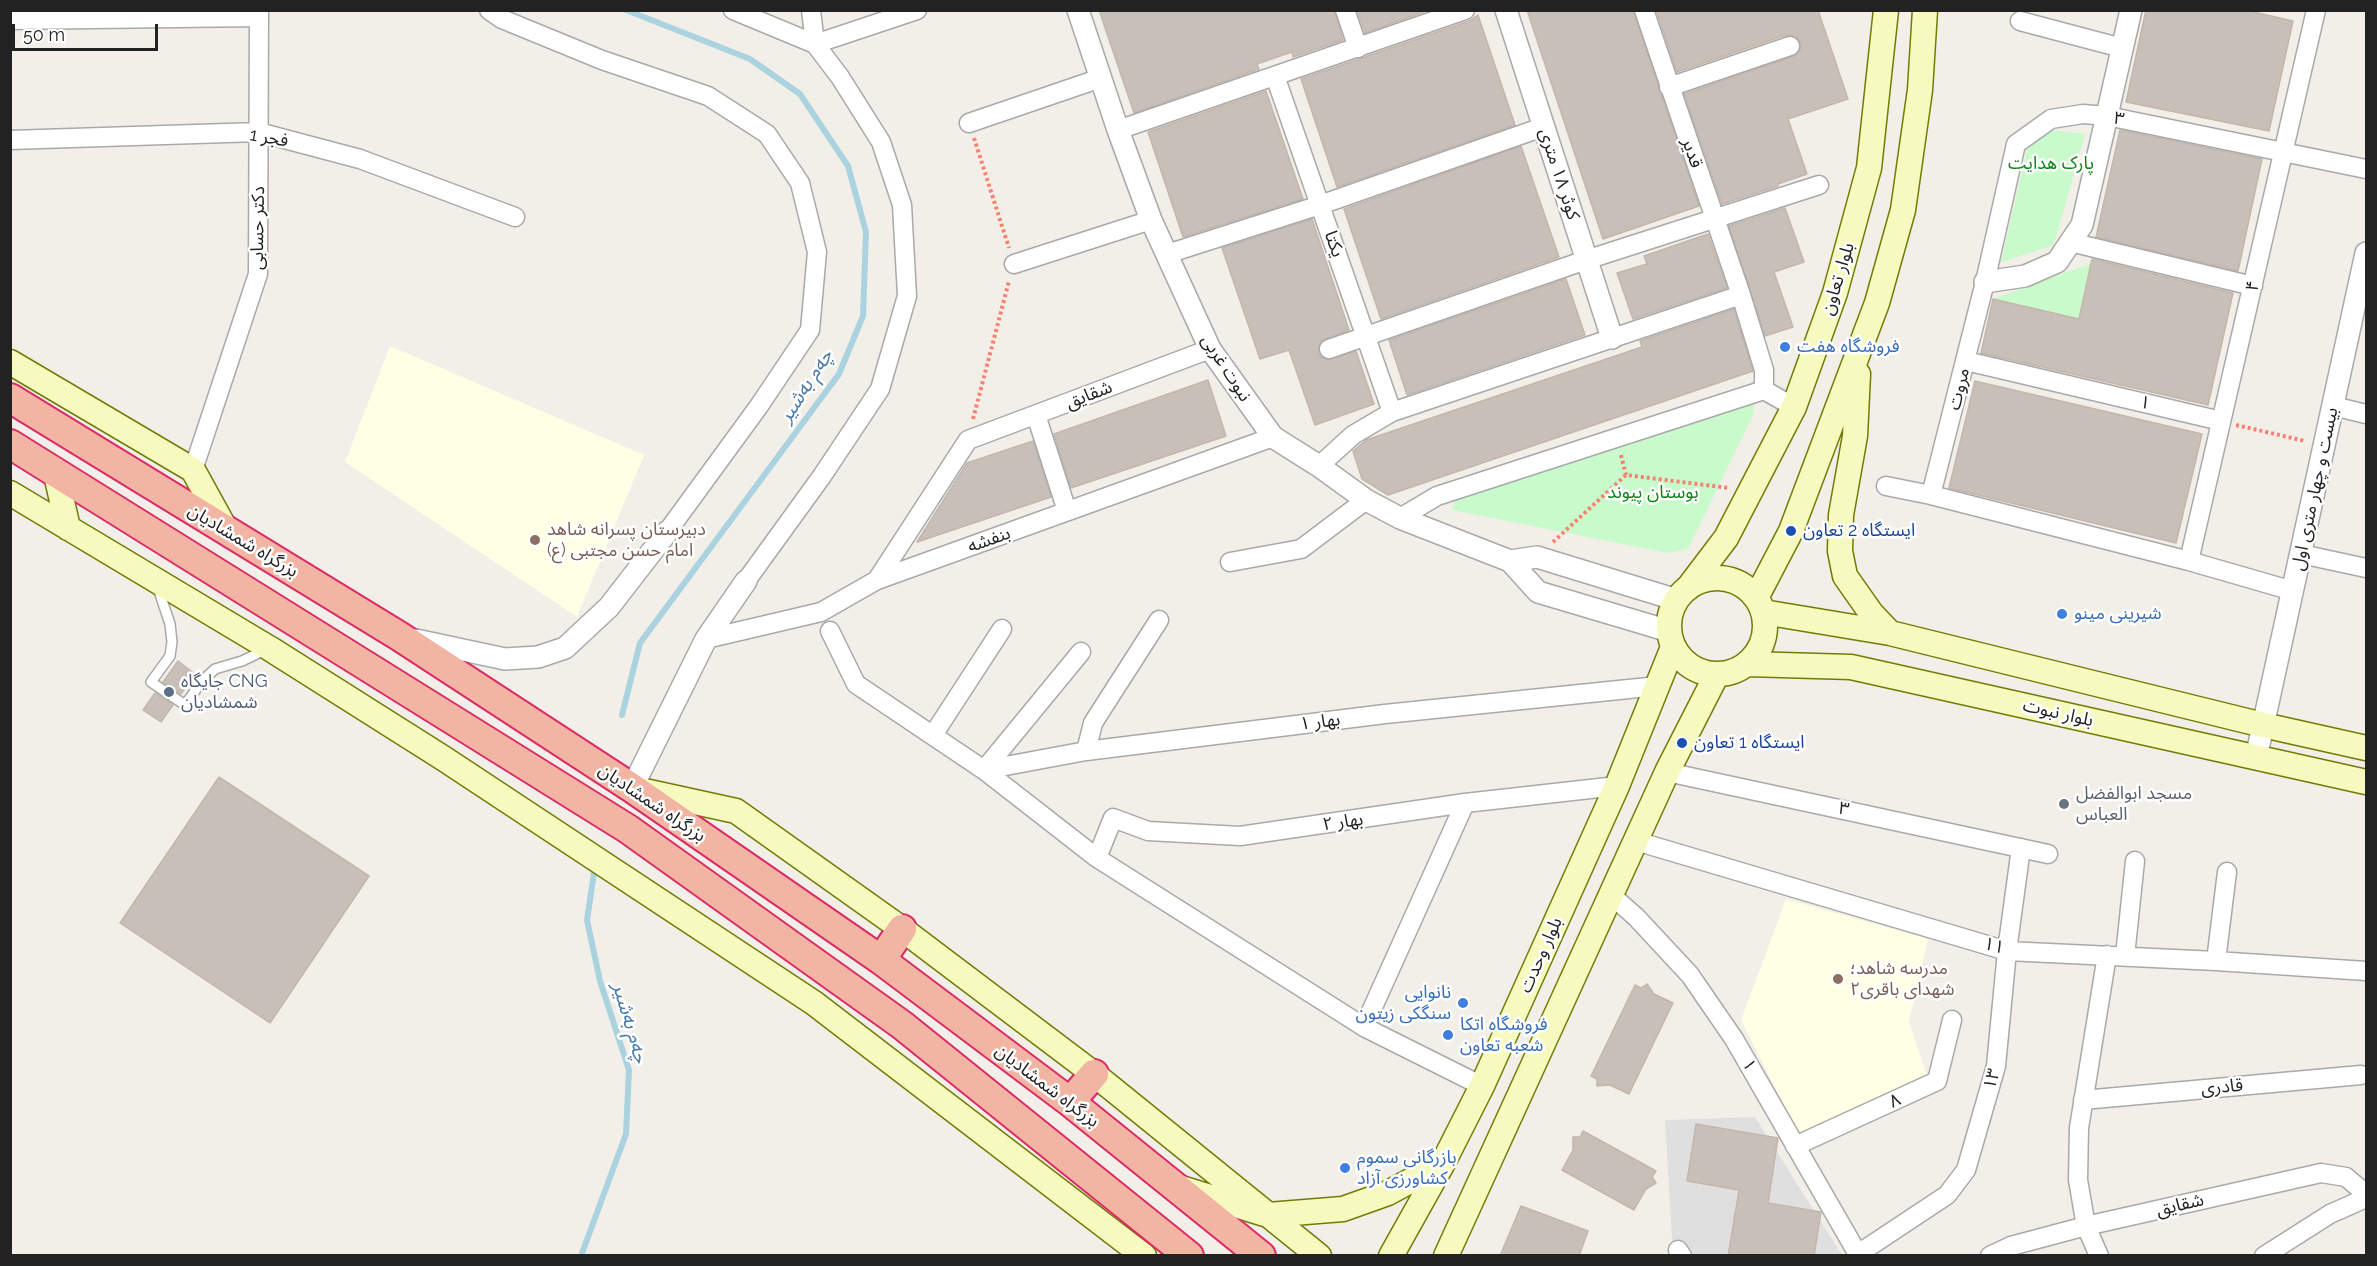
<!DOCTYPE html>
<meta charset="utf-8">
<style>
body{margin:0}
#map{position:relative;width:2377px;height:1266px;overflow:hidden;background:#f2efe9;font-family:Raleway,sans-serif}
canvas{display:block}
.frame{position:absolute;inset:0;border:12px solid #222;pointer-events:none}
.scale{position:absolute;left:12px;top:24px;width:146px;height:27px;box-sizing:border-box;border:3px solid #222;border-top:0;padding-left:8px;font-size:18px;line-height:21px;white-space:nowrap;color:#222;-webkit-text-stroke:4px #fff;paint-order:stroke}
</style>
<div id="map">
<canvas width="2377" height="1266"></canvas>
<div class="frame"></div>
<div class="scale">50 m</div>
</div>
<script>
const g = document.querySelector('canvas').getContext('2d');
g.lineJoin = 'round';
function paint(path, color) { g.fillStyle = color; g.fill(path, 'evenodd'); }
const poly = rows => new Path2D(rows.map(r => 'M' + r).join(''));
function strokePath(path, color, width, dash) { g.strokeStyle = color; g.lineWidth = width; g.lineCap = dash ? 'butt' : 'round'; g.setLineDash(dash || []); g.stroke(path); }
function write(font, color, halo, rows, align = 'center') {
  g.font = font + ' Raleway,"Noto Sans Arabic",sans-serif'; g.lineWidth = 5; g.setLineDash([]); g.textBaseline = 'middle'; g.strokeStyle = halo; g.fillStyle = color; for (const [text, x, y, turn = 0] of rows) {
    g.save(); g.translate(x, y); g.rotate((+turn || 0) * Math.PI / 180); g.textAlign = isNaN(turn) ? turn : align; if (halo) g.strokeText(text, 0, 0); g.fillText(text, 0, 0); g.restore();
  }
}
paint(poly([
 [1755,1117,1842,1255,1673,1255,1665,1120]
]), '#e0dfdf');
paint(poly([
 [390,346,644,455,577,617,345,462],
 [1786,899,1928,939,1909,1022,1927,1076,1799,1135,1741,1020]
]), '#ffffe5');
paint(poly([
 [2050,130,2085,134,2054,245,2001,262,2027,150],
 [2092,263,2079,319,1993,299],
 [1754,401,1753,415,1688,549,1668,553,1452,510,1455,499]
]), '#c8facc');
strokePath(poly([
 [622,715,640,643,839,374,863,316,866,232,848,166,800,94,750,59,626,10],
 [581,1256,626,1134,629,1070,600,981,587,920,595,866]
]), '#aad3df', 6);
const building = poly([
 [1099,10,1334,10,1343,40,1293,57,1292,52,1257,64,1259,69,1134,113,1099,10],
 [1357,10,1429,10,1365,33,1357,10],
 [1527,10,1633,10,1699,206,1603,239,1527,10],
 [1656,10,1818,10,1848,99,1788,119,1807,174,1778,184,1778,186,1722,204,1684,94,1794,56,1801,49,1798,38,1786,35,1677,72,1656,10],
 [2146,10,2245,10,2293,21,2269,131,2126,102,2146,10],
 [1478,15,1515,125,1337,187,1301,79,1469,21,1478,15],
 [1266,91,1303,199,1183,237,1148,132,1266,91],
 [2120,130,2262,159,2238,271,2096,237,2120,130],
 [1521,146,1559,257,1381,319,1344,209,1521,146],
 [1785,208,1804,262,1774,272,1793,327,1765,336,1729,226,1785,208],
 [1312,219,1349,330,1321,341,1318,352,1321,357,1327,360,1356,351,1374,404,1315,425,1289,350,1260,359,1222,248,1312,219],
 [1708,234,1727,288,1633,319,1617,273,1647,264,1644,256,1708,234],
 [2092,259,2233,293,2208,405,1981,353,1993,299,2079,319,2092,259],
 [1566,279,1585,335,1407,395,1389,340,1566,279],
 [1734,309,1753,371,1388,495,1362,479,1353,451,1366,440,1642,347,1640,341,1734,309],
 [1208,380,1226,436,1071,488,1054,434,1208,380],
 [1975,381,2202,434,2176,543,1949,488,1975,381],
 [1033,441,1051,497,917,542,967,463,1033,441],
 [178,661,195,674,181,694,163,682,178,661],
 [155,693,173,705,161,722,143,710,155,693],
 [219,777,369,876,270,1023,120,923,219,777],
 [1647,984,1654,994,1673,1003,1629,1094,1610,1085,1597,1086,1597,1079,1591,1076,1635,985,1641,988,1647,984],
 [1696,1124,1778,1138,1768,1203,1821,1212,1814,1256,1728,1256,1739,1190,1687,1181,1696,1124],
 [1583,1131,1656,1171,1652,1177,1656,1183,1646,1189,1634,1210,1562,1170,1573,1150,1573,1137,1580,1137,1583,1131],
 [1521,1206,1588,1231,1579,1256,1500,1256,1521,1206]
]);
paint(building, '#c7bfb8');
strokePath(building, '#c4b6ab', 1.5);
const service = poly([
 [158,588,170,624,172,642,170,656,151,682,185,705,202,681,215,669,242,661,265,650]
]);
const minor = poly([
 [489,10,502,19,602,60,708,96,767,134,800,183,817,252,810,330,759,406,667,532],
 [733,10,815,44,840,77,881,142,902,205,907,296,880,389,822,476,746,581],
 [811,10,815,44,917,10],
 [1345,10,1358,48],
 [1644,10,1741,295,1764,370,1764,390],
 [10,20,259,17],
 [2020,21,2122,48],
 [1275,76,1392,412],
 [1669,87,1790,46],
 [969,123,1101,78],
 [1118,130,1465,10],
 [10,140,258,132,360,159,515,217],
 [2070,242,2253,286],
 [1167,254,1320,205,1543,127],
 [1014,264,1151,220],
 [1329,349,1586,260,1819,185],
 [1966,361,2221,421],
 [2333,406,2366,414],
 [1036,415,1067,511],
 [1319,466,1353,435,1392,412,1741,295],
 [193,470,258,274,259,10],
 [1886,486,1931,495,2189,561,2293,591],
 [1931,495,1985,282,2016,144,2051,119,2083,114,2107,116,2366,169],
 [1400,518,1437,496,1764,390,1794,407],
 [2301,554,2366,568],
 [2189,561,2316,10],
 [1230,562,1301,549,1366,500],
 [877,580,968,440,1210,349],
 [830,631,856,684,984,770,1097,858,1364,1027,1482,1086],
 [706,639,821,612,877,580,1273,437],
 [933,735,1002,629],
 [1086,751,1093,723,1159,620],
 [984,770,1086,751,1385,714,1658,686],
 [984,770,1081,652],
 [1667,772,2048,854],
 [1636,841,2007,951,2216,961,2366,971],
 [1097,858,1113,818,1148,831,1240,836,1465,803,1617,786],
 [1611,895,1636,917,1690,975,1734,1039,1859,1256],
 [2125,956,2135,861],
 [2216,961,2227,872],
 [1364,1027,1465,803],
 [2083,1100,2361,1075],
 [1795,1146,1937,1081,1952,1020],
 [1678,1250,1682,1256],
 [1858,1254,1947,1195,1966,1170,1996,1066,2007,951,2021,848],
 [1990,1256,2011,1246,2086,1226,2321,1173,2346,1177,2366,1194],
 [2099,1256,2086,1226,2078,1180,2079,1128,2107,955],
 [2264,1256,2330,1214,2366,1198]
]);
const tertiary = poly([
 [1078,10,1118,130,1151,220,1210,349,1273,437,1319,466,1366,500,1400,518,1510,561,1538,592,1669,631],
 [1506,10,1612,338],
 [1985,282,2025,276,2057,262,2082,225,2131,10],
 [1510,561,1537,557,1677,600],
 [416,640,505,659,538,657,565,648,609,607,667,532],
 [2256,758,2366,253],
 [632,788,706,639,746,581]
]);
const secondary = poly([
 [10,362,193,470,226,530],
 [1858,374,1855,436,1841,515,1840,551,1845,576,1871,613,1890,633],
 [55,470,68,528],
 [10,493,269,648,443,758,814,1003,1144,1256],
 '1669 626a48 48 0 1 1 96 0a48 48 0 1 1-96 0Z',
 [1688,588,1726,538,1794,407,1835,293,1869,168,1886,10],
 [1756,598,1791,531,1877,303,1903,210,1920,90,1925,10],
 [1763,612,1890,633,2263,725,2366,748],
 [1747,664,1851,667,2366,782],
 [640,790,736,811,902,929,1094,1074,1319,1256],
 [1181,1188,1268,1215,1343,1209,1388,1193,1443,1163],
 [1391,1256,1443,1163,1482,1086,1617,786,1673,647],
 [1446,1256,1667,772,1717,674]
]);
const trunk = poly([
 [10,398,399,636,632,788,881,960,1070,1102,1261,1256],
 [10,444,628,829,902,1025,1189,1256],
 [881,960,902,929],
 [1070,1102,1094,1074]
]);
strokePath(service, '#a9a9a9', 12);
strokePath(minor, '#a9a9a9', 21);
strokePath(tertiary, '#a9a9a9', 24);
strokePath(secondary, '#707d05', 27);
strokePath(trunk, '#dc2a67', 32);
strokePath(poly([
 [974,138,1009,248],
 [973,419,1009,281],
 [2236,425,2305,441],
 [1621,455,1626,475],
 [1553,542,1626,475,1729,488]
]), '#fa8072', 4, [3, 3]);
strokePath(service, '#fff', 9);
strokePath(minor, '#fff', 18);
strokePath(tertiary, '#fff', 21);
strokePath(secondary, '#f7fabf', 24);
strokePath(trunk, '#f2b4a3', 28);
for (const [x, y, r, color] of [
 [1785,347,6,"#3f7fe0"],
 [1791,531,6,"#1a4fb4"],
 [535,540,6,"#8d6e63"],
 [2062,614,6,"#3f7fe0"],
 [169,692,6,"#5c6f8a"],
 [1682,743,6,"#1a4fb4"],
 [2064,804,6,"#6b7280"],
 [1838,979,6,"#8d6e63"],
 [1463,1003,6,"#3f7fe0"],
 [1448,1035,6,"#3f7fe0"],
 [1345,1168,6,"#3f7fe0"]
]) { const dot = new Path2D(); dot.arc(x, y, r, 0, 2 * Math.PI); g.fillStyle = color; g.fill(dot); strokePath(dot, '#fff', 2); }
write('18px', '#222', '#fff', [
 ["۳",2119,119,11],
 ["فجر 1",269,138,10],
 ["قدیر",1692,153,71],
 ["کوثر ۱۸ متری",1559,174,72],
 ["دکتر حسابی",258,228,-89],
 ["یکتا",1334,244,71],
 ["بلوار تعاون",1838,279,-73],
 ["۴",2253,286,-77],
 ["نبوت غربی",1226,368,57],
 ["مروت",1959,389,-76],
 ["شقایق",1089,395,-21],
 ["۱",2145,403,13],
 ["بیست و چهار متری اول",2315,489,-78],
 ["بنفشه",989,540,-20],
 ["بزرگراه شمشادیان",243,541,31],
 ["بلوار نبوت",2058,713,13],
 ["بهار ۱",1320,722,-7],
 ["بزرگراه شمشادیان",652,803,34],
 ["۳",1844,809,12],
 ["بهار ۲",1343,822,-8],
 ["۱۱",1994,946,14],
 ["بلوار وحدت",1541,955,-66],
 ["۱",1749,1065,60],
 ["۱۳",1992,1079,-75],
 ["بزرگراه شمشادیان",1047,1086,37],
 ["قادری",2222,1087,-5],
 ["۸",1895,1101,-25],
 ["شقایق",2180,1205,-13]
]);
write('18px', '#0c8416', '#fff', [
 ["پارک‌ هدایت",2051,164],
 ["بوستان پیوند",1653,493]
]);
write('18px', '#366cbe', '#fff', [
 ["فروشگاه هفت",1797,347],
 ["شیرینی مینو",2074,614],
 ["نانوایی",1451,993,"right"],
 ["سنگکی زیتون",1451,1014,"right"],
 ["فروشگاه اتکا",1460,1025],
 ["شعبه تعاون",1460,1046],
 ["بازرگانی سموم",1357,1158],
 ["کشاورزی آزاد",1357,1179]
], 'left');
write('18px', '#785e54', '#fff', [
 ["دبیرستان پسرانه شاهد",547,530],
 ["امام حسن مجتبی (ع)",547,551],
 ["مدرسه شاهد؛",1850,969],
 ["شهدای باقری۲",1850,990]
], 'left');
write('18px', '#164399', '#fff', [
 ["ایستگاه 2 تعاون",1803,531],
 ["ایستگاه 1 تعاون",1694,743]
], 'left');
write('18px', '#4e5e75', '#fff', [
 ["جایگاه CNG",181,682],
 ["شمشادیان",181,703]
], 'left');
write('18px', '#5b616d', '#fff', [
 ["مسجد ابوالفضل",2076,794],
 ["العباس",2076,815]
], 'left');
write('italic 20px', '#4a7aab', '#fff', [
 ["چەم بەشیر",806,386,-57],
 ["چەم بەشیر",630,1023,74]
]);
</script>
